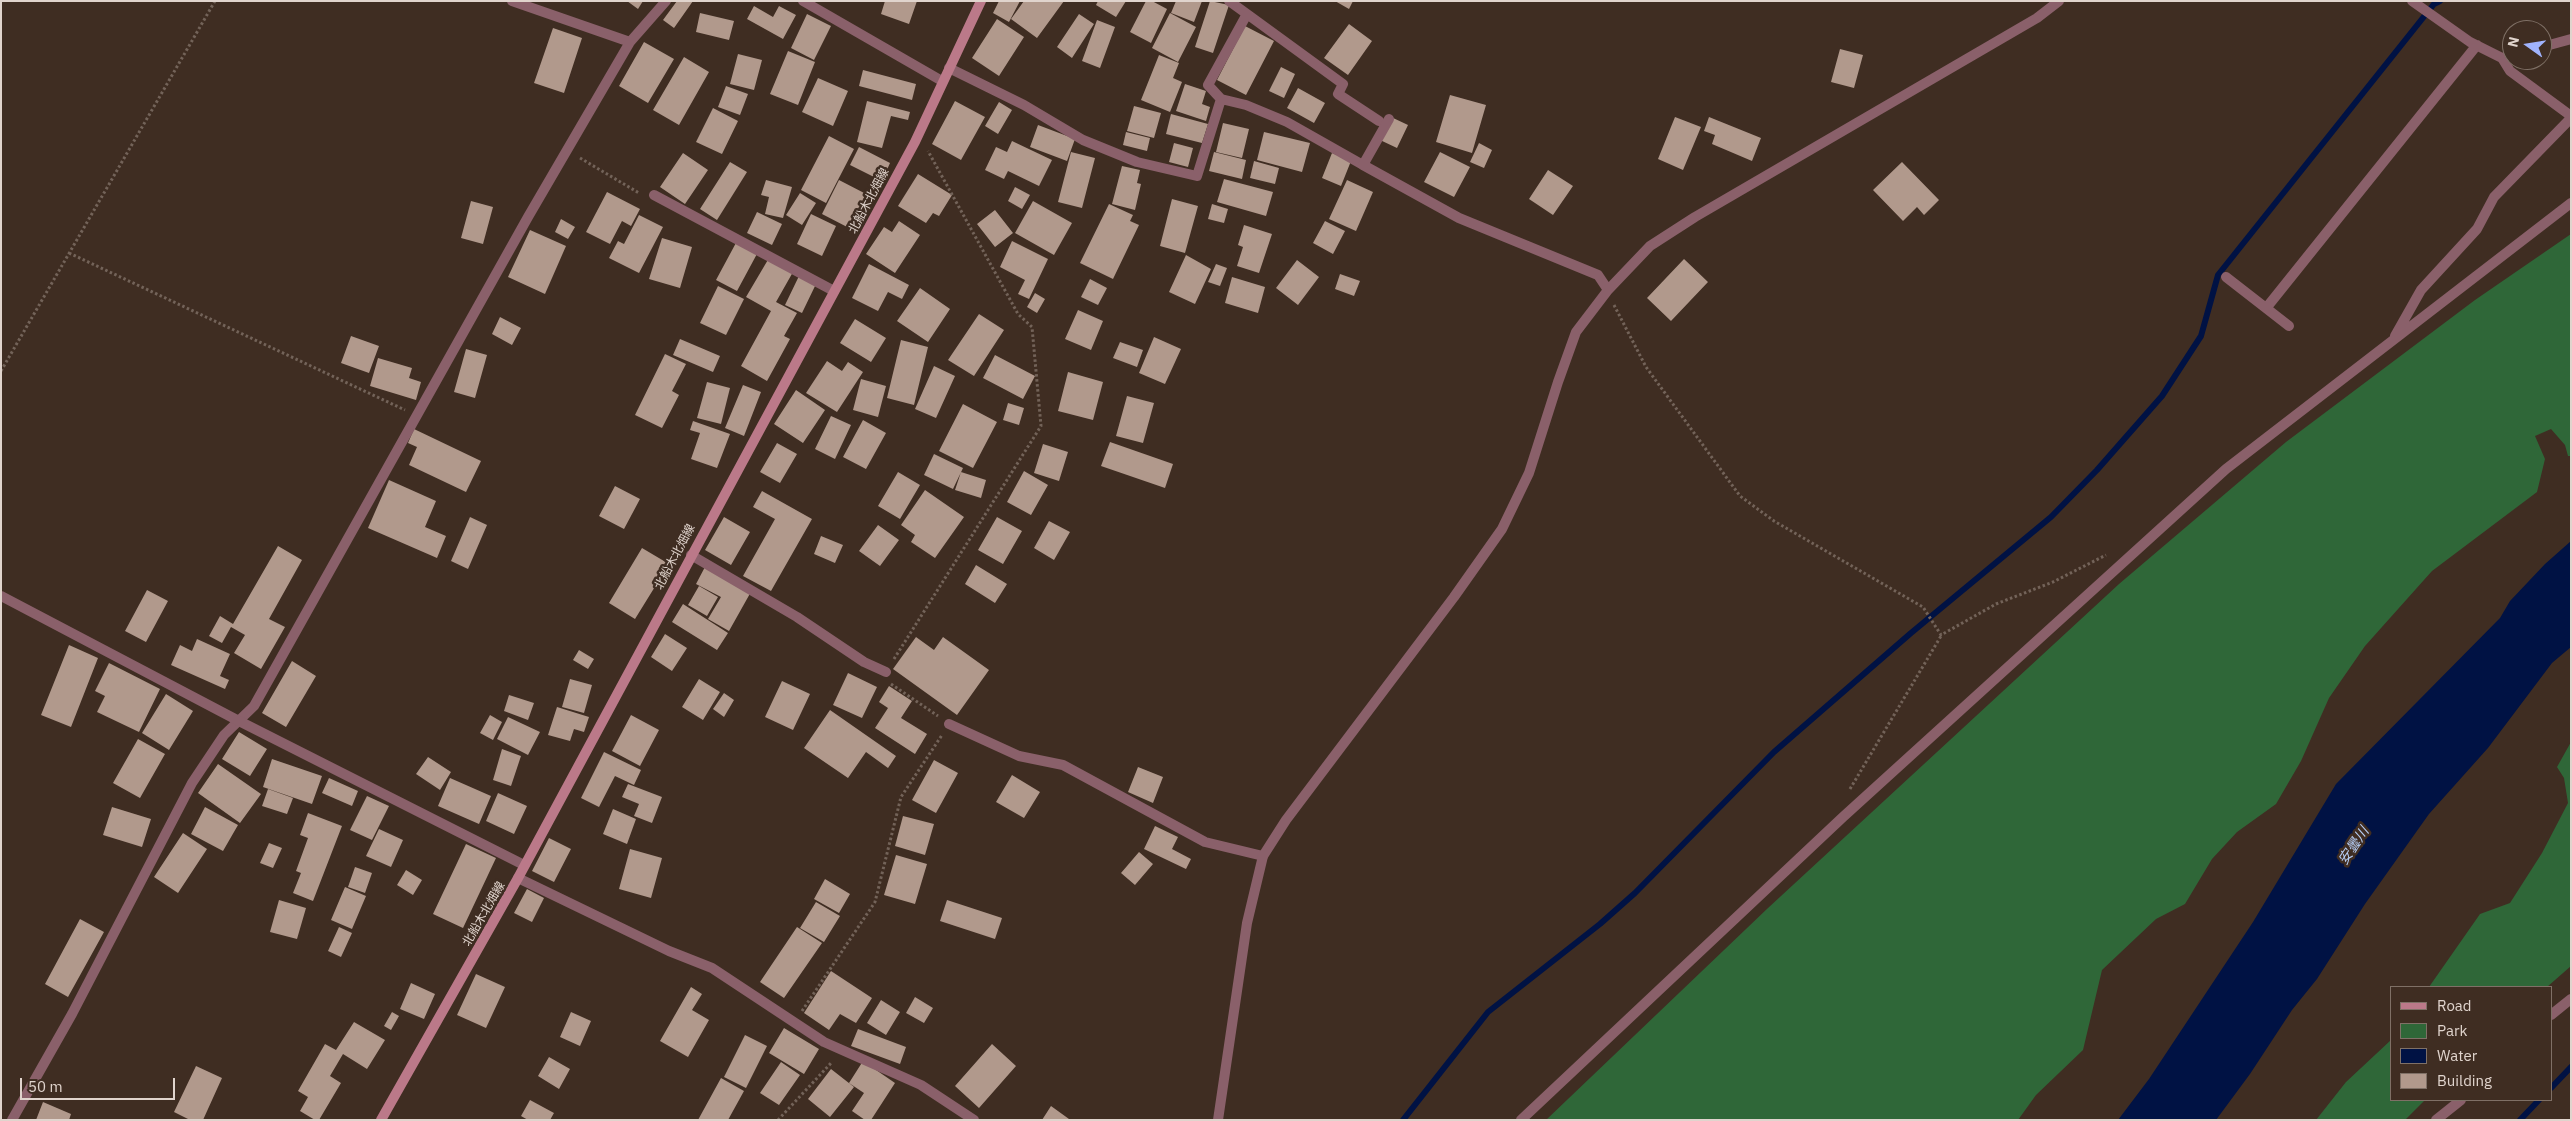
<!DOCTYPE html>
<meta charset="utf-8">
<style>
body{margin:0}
#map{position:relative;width:2572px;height:1121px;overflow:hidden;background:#3f2d22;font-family:"IBM Plex Sans",sans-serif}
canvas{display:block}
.frame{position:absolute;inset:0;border:2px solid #e0d4cd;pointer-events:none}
.legend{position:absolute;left:2390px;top:986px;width:162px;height:115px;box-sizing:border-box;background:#3f2d22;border:1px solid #7f7066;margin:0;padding:6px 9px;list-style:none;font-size:15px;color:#e0d4cd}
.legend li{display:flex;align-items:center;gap:10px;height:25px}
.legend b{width:25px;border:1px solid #7f7066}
.north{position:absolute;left:2502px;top:20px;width:50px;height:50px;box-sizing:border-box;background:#3f2d22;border:1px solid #7f7066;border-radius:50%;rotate:283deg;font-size:14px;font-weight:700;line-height:20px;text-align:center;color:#e0d4cd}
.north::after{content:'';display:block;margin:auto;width:18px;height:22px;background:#a0b3fd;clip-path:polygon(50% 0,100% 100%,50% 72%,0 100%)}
.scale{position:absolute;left:20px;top:1078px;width:155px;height:22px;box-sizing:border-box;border:2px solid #e0d4cd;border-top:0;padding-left:6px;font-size:15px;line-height:18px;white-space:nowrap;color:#e0d4cd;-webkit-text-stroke:4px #3f2d22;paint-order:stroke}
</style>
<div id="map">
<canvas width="2572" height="1121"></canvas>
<div class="frame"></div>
<ul class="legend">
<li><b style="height:6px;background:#bb7989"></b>Road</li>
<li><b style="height:14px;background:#2f6738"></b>Park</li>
<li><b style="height:14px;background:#001244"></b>Water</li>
<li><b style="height:14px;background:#b1998c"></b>Building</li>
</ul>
<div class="north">N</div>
<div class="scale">50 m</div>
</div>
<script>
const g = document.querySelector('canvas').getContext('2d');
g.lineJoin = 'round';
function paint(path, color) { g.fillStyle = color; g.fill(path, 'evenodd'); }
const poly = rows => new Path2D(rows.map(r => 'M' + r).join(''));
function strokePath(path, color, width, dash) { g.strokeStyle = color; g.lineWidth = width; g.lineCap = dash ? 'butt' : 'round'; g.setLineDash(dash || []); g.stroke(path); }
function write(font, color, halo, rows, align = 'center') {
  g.font = font + ' "IBM Plex Sans","Noto Sans JP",sans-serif'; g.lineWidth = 5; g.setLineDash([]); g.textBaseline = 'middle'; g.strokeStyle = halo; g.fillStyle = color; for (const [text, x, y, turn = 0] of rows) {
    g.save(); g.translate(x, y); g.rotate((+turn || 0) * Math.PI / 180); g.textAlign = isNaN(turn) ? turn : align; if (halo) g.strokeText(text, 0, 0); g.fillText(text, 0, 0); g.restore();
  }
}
paint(poly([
 [2571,234,2571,456,2568,456,2565,445,2551,429,2535,436,2545,459,2537,492,2432,571,2365,646,2329,698,2301,761,2276,804,2237,832,2212,859,2185,904,2156,919,2102,970,2083,1050,2036,1095,2018,1120,1546,1120,1768,908,2119,584,2286,442,2475,300],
 [2571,742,2571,966,2547,987,2429,987,2480,914,2510,903,2542,853,2568,803,2564,778,2557,767],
 [2391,1040,2391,1100,2425,1100,2405,1120,2316,1120,2346,1082]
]), '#2f6738');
paint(poly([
 [2571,541,2571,647,2552,663,2488,748,2429,814,2365,904,2317,979,2292,1010,2250,1074,2216,1120,2118,1120,2149,1079,2253,922,2336,784,2500,618,2510,601,2545,564]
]), '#001244');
strokePath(poly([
 [2551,1088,2571,1067],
 [1403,1120,1488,1012,1600,924,1635,893,1774,752,1911,633,2051,517,2097,470,2162,396,2201,336,2218,275,2434,4,2440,1],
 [2520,1120,2539,1100]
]), '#001244', 6);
paint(poly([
 [627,1,643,1,638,9],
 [677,1,693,1,674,28,663,20],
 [885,1,917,1,909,24,881,14],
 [999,1,1020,1,1009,22,993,13],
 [1024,1,1064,1,1037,38,1011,19],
 [1098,1,1126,1,1116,17,1096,5],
 [1146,1,1152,1,1167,9,1151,43,1130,32],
 [1176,1,1202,1,1194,22,1171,13],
 [1210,1,1229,5,1213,53,1195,47],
 [1335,1,1353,1,1349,9],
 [754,6,773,17,779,6,796,15,783,39,747,19],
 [700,13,734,21,729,40,696,32],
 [1170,13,1196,27,1178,62,1152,48],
 [807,14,831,26,814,60,791,48],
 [1079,14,1094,24,1072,58,1057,47],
 [997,19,1024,37,999,76,972,58],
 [1097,20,1115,27,1100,68,1082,61],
 [1349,24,1372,41,1348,75,1324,58],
 [1245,26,1274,41,1246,95,1217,80],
 [553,28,582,38,564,93,534,83],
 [644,42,674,59,648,103,619,86],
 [1840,49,1863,55,1854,88,1831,82],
 [788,51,815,62,798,105,770,94],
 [738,54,762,60,754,90,730,84],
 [1159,55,1179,63,1173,78,1182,82,1170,112,1141,100],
 [684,57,709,72,679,125,653,110],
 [1281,67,1295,74,1284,98,1269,91],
 [863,70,916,84,912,100,859,86],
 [818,78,848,91,833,126,802,112],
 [1185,84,1206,91,1202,104,1210,107,1206,121,1176,111],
 [726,86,748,94,740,115,718,107],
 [1298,88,1325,103,1314,123,1287,108],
 [1450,95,1486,105,1472,153,1436,142],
 [867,101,910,112,908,120,891,116,882,148,857,142],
 [955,101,985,117,961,160,932,144],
 [999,102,1012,110,998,134,985,126],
 [1134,106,1161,113,1154,138,1127,131],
 [713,108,738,121,722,154,696,142],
 [1171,114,1208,124,1202,143,1166,134],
 [1391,117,1408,125,1397,148,1380,140],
 [1675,117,1701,127,1683,170,1658,159],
 [1709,117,1761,138,1752,161,1712,144,1715,135,1704,131],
 [1223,123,1249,129,1242,158,1216,152],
 [1038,125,1075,139,1067,161,1030,147],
 [1126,132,1150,138,1147,151,1123,145],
 [1264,132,1310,143,1302,172,1257,160],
 [829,136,854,149,826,203,801,190],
 [1012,141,1052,160,1039,186,1008,171,1004,179,985,170,996,147,1007,152],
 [1174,143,1193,148,1188,167,1169,162],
 [1479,143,1492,150,1484,168,1470,162],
 [859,147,890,163,882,181,850,165],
 [1071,152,1095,158,1082,208,1058,202],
 [1214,152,1246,160,1242,179,1209,171],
 [1440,152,1470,167,1454,197,1424,182],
 [683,153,708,170,685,204,660,187],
 [1332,153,1351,161,1341,186,1322,178],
 [1254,161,1279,168,1275,184,1250,178],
 [730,162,747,172,717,220,700,209],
 [1902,162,1939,200,1924,215,1917,207,1903,221,1873,190],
 [1122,166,1140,170,1137,183,1141,184,1135,210,1112,204],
 [1548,170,1573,186,1553,215,1529,199],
 [918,174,952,195,939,216,933,213,926,223,898,206],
 [1224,179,1273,192,1266,216,1217,202],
 [766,180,792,187,783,218,765,214,769,197,761,195],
 [839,180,868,195,851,229,822,214],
 [1347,180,1373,192,1356,231,1329,219],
 [1015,187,1030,195,1022,209,1008,201],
 [607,192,640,209,631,226,622,221,610,244,586,232],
 [800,193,816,203,802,225,786,215],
 [1172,199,1198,206,1185,253,1160,246],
 [471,201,493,207,483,244,461,238],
 [1033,201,1072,223,1054,255,1015,233],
 [1109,204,1133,215,1130,221,1139,225,1113,279,1080,263],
 [1212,204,1228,209,1224,223,1208,219],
 [995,210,1013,233,995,247,977,224],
 [757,212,782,224,772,245,747,233],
 [811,214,836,226,822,256,797,244],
 [639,215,663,227,639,273,609,258,618,241,624,244],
 [561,219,575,227,568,239,555,232],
 [899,221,920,235,895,273,866,254,884,227,892,232],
 [1325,221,1345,231,1333,254,1313,243],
 [1244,225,1272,234,1259,273,1237,266,1243,247,1238,245],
 [530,230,566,246,545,294,508,277],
 [662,238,692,247,680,288,649,279],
 [737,241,758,252,737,291,716,280],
 [1012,241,1048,259,1029,299,1018,294,1025,280,1000,267],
 [1186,255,1211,269,1195,304,1169,292],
 [769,258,793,272,776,302,797,313,784,336,790,339,767,381,741,366,771,311,746,297],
 [1684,259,1708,282,1671,321,1647,298],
 [1297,260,1319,277,1298,305,1276,288],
 [869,264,909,285,902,299,888,292,878,311,852,298],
 [1216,264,1227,268,1220,286,1208,282],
 [1340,274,1360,281,1354,296,1335,289],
 [799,276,816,284,802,313,785,305],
 [1232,277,1265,287,1258,313,1225,303],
 [1090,279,1107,288,1098,305,1081,297],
 [718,286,744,299,726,335,700,323],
 [920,288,950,309,928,342,897,321],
 [1035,293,1045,299,1037,313,1027,307],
 [1078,310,1103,321,1091,350,1065,339],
 [979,314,1004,330,974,376,948,360],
 [500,317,521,328,512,345,492,334],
 [855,319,886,338,871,362,840,343],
 [351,336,379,346,369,373,341,363],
 [1154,337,1181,349,1165,384,1139,373],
 [680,339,720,356,713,372,673,355],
 [901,340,928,347,914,405,887,398],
 [1120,342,1143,350,1137,367,1113,358],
 [466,349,487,355,475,398,454,392],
 [665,354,686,364,672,391,679,395,662,428,635,415],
 [995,355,1035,376,1023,399,983,378],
 [378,358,412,368,409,378,421,382,416,400,370,386],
 [827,361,842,371,848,362,863,372,837,412,806,393],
 [934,366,955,376,936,418,915,409],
 [1068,372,1103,382,1093,420,1058,411],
 [861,379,886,386,878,417,853,410],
 [707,382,730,388,721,424,697,418],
 [743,385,761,392,744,436,725,428],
 [796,390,825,410,803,443,774,424],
 [1127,396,1154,403,1143,443,1116,436],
 [1008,403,1024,408,1019,425,1003,420],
 [963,404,997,422,973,468,939,451],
 [831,416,851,425,835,459,815,449],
 [863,420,886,433,866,469,843,457],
 [693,421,730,434,717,468,691,459,700,433,690,430],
 [414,429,481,461,466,492,409,465,417,447,408,443],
 [1110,442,1173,464,1165,488,1101,466],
 [777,443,797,454,780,483,760,472],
 [1043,444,1068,452,1059,481,1034,473],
 [934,454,963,468,953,489,924,475],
 [1024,471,1048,485,1031,515,1007,502],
 [898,472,920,485,900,519,878,506],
 [961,472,986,480,981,498,955,490],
 [389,480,436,501,425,527,446,536,437,558,368,528],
 [615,486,640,499,624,529,599,516],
 [925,490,964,517,935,558,911,542,915,535,901,525],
 [762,491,812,519,771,591,743,576,775,519,753,507],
 [470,517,487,525,468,569,451,561],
 [724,517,750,532,731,565,705,550],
 [997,517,1022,531,1003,564,978,550],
 [1049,521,1070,532,1054,560,1034,548],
 [878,525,899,540,880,566,859,551],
 [821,536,843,545,835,563,814,554],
 [278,546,302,560,269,619,285,627,261,669,234,653,245,635,231,627,222,643,209,636,220,616,233,624],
 [642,548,669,564,635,619,609,603],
 [706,565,752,590,729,631,708,619,721,597,696,584],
 [976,565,1007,584,995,603,965,584],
 [699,586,718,597,707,616,688,605],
 [147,590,168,601,146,642,125,631],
 [683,604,728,633,717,650,672,622],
 [665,634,687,648,672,671,651,657],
 [916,637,934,650,943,637,989,670,957,715,893,669],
 [197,639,230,654,220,676,229,680,225,689,171,665,180,645,192,651],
 [69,645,98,658,71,727,41,715],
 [579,650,594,659,588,669,573,660],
 [292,661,316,676,286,727,262,713],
 [109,663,160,689,139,732,97,712,105,696,95,691],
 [848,673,877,687,862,718,833,705],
 [570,679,592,685,584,713,562,707],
 [699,679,720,692,703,720,682,707],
 [782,681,810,694,793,730,765,717],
 [889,686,912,701,901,718,927,734,915,754,875,728,888,708,879,702],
 [724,693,734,700,724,717,713,709],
 [166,694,193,711,169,750,142,733],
 [509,695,534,703,528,720,504,711],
 [557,707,589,717,584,732,574,729,570,741,548,735],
 [830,710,896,756,888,768,866,752,848,778,804,748],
 [490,715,502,722,493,740,480,733],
 [631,715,659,730,640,766,612,751],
 [508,717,540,732,528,755,497,739],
 [239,732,267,749,250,776,222,759],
 [138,739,165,754,140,798,113,783],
 [502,749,521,756,511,786,493,780],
 [604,752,641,770,634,785,615,776,599,807,581,798],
 [428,757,451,772,440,790,416,774],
 [272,759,322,776,312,804,263,787],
 [934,760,958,773,936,813,912,800],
 [218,764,261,794,240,823,198,793],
 [1138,767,1163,777,1153,803,1128,792],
 [1012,775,1040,792,1024,818,996,802],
 [329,778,358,791,352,806,322,793],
 [450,778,491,796,479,824,438,806],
 [628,784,662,797,652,823,634,816,639,804,622,797],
 [268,789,293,798,287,814,262,806],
 [498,793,527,806,514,834,486,821],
 [367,796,389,806,372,840,350,830],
 [112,807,151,819,142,847,103,835],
 [205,807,238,825,223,851,191,834],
 [613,809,636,819,627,844,603,834],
 [308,813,342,826,313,901,293,893,301,873,296,871,308,838,300,835],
 [903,816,934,824,925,855,895,846],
 [1155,826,1178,837,1172,849,1191,859,1186,869,1144,849],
 [379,829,403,840,391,867,366,856],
 [183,833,207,849,178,893,154,877],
 [549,838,571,849,554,882,532,871],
 [269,843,282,848,273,868,260,863],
 [466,844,496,858,463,928,433,914],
 [630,849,662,858,651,898,619,889],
 [1139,852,1153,864,1135,885,1121,873],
 [896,855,927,864,915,904,884,895],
 [355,867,372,873,365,893,348,887],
 [406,870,422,880,413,895,397,885],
 [825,879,850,894,839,913,814,899],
 [345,887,366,896,352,929,331,920],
 [527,889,544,898,532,922,514,913],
 [279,900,306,908,297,939,270,932],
 [947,900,1002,918,995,939,940,921],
 [816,902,840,916,824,942,800,928],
 [80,919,104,932,68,997,45,984],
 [339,927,352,933,341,957,328,951],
 [797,927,822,943,784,998,760,982],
 [831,971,872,998,856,1023,840,1014,829,1030,804,1013],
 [476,974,505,987,486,1028,457,1015],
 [411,983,435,994,424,1019,400,1009],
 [691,987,702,994,692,1010,709,1020,688,1057,660,1041],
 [915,997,933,1008,924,1023,906,1013],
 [881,1000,900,1012,886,1035,867,1023],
 [392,1012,399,1016,391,1030,384,1026],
 [571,1012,591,1021,580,1046,560,1037],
 [354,1022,385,1040,367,1069,343,1054,330,1076,341,1083,319,1120,315,1120,300,1111,308,1097,298,1091,325,1044,336,1050],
 [784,1028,819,1049,804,1074,769,1053],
 [858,1029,906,1047,900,1064,851,1046],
 [745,1035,767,1046,746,1088,724,1077],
 [992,1044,1016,1066,979,1108,955,1086],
 [549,1057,570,1069,559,1089,538,1076],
 [863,1061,895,1083,871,1120,865,1120,852,1111,864,1093,849,1083],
 [781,1062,800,1075,779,1105,760,1093],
 [196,1066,222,1078,203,1120,190,1120,174,1112],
 [831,1069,854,1087,830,1117,808,1099],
 [721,1078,744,1091,728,1120,698,1120],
 [530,1100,554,1113,550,1120,528,1120,521,1116],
 [43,1102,71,1114,69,1120,36,1120],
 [1051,1106,1069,1119,1068,1120,1042,1120]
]), '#b1998c');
strokePath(poly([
 [580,158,639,193],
 [69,253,405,410],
 [1614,305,1646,367,1740,496,1774,521,1923,607,1941,635,1996,604,2053,582,2106,555],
 [1,371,215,1],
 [894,659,1041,426,1032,327,1018,314,928,151],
 [891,684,938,716],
 [1850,789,1941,636],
 [802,1011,875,902,901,797,942,735],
 [778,1120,832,1062]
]), '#736359', 3, [2.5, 2.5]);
strokePath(poly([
 [1229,1,1247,14,1208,85,1221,99,1246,105,1287,122,1363,165],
 [1247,14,1343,84,1338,94,1379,121],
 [949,68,1024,105,1083,140,1137,162,1197,176,1221,99],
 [654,195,834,291],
 [691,555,797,617,864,662,886,672],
 [949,724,1019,756,1063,765,1205,842,1263,856]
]), '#8a606a', 10);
strokePath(poly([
 [512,1,630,42],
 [803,1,942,81],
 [2412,1,2470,42,2502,58,2512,55],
 [2542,47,2571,39],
 [2502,58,2510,71,2571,116],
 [1389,119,1363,165,1459,218,1598,275,1608,290],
 [2226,277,2289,326],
 [2267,307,2477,45],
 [2395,336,2421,290,2477,229,2494,197,2571,118],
 [518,878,669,951,712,968,824,1042,921,1085,974,1120],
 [2551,1015,2571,999],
 [12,1120,72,1014,192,783,224,735,254,706,528,217,630,42,666,1],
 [1218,1120,1247,923,1263,856,1286,820,1454,597,1502,529,1529,473,1558,382,1576,332,1608,290,1650,246,1695,217,2037,18,2059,1],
 [1521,1120,1843,817,2226,469,2571,203],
 [2436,1120,2461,1100]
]), '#8a606a', 10);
strokePath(poly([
 [1,596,237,720,524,865]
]), '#8a606a', 10);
strokePath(poly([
 [381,1120,518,878,915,142,981,1]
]), '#bb7989', 10);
write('12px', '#e0d4cd', '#3f2d22', [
 ["北船木北畑線",869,201,-62],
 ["北船木北畑線",675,557,-62],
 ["北船木北畑線",484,914,-60]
]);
write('italic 14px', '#b6cef6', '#3f2d22', [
 ["安曇川",2354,846,-56]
]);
</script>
